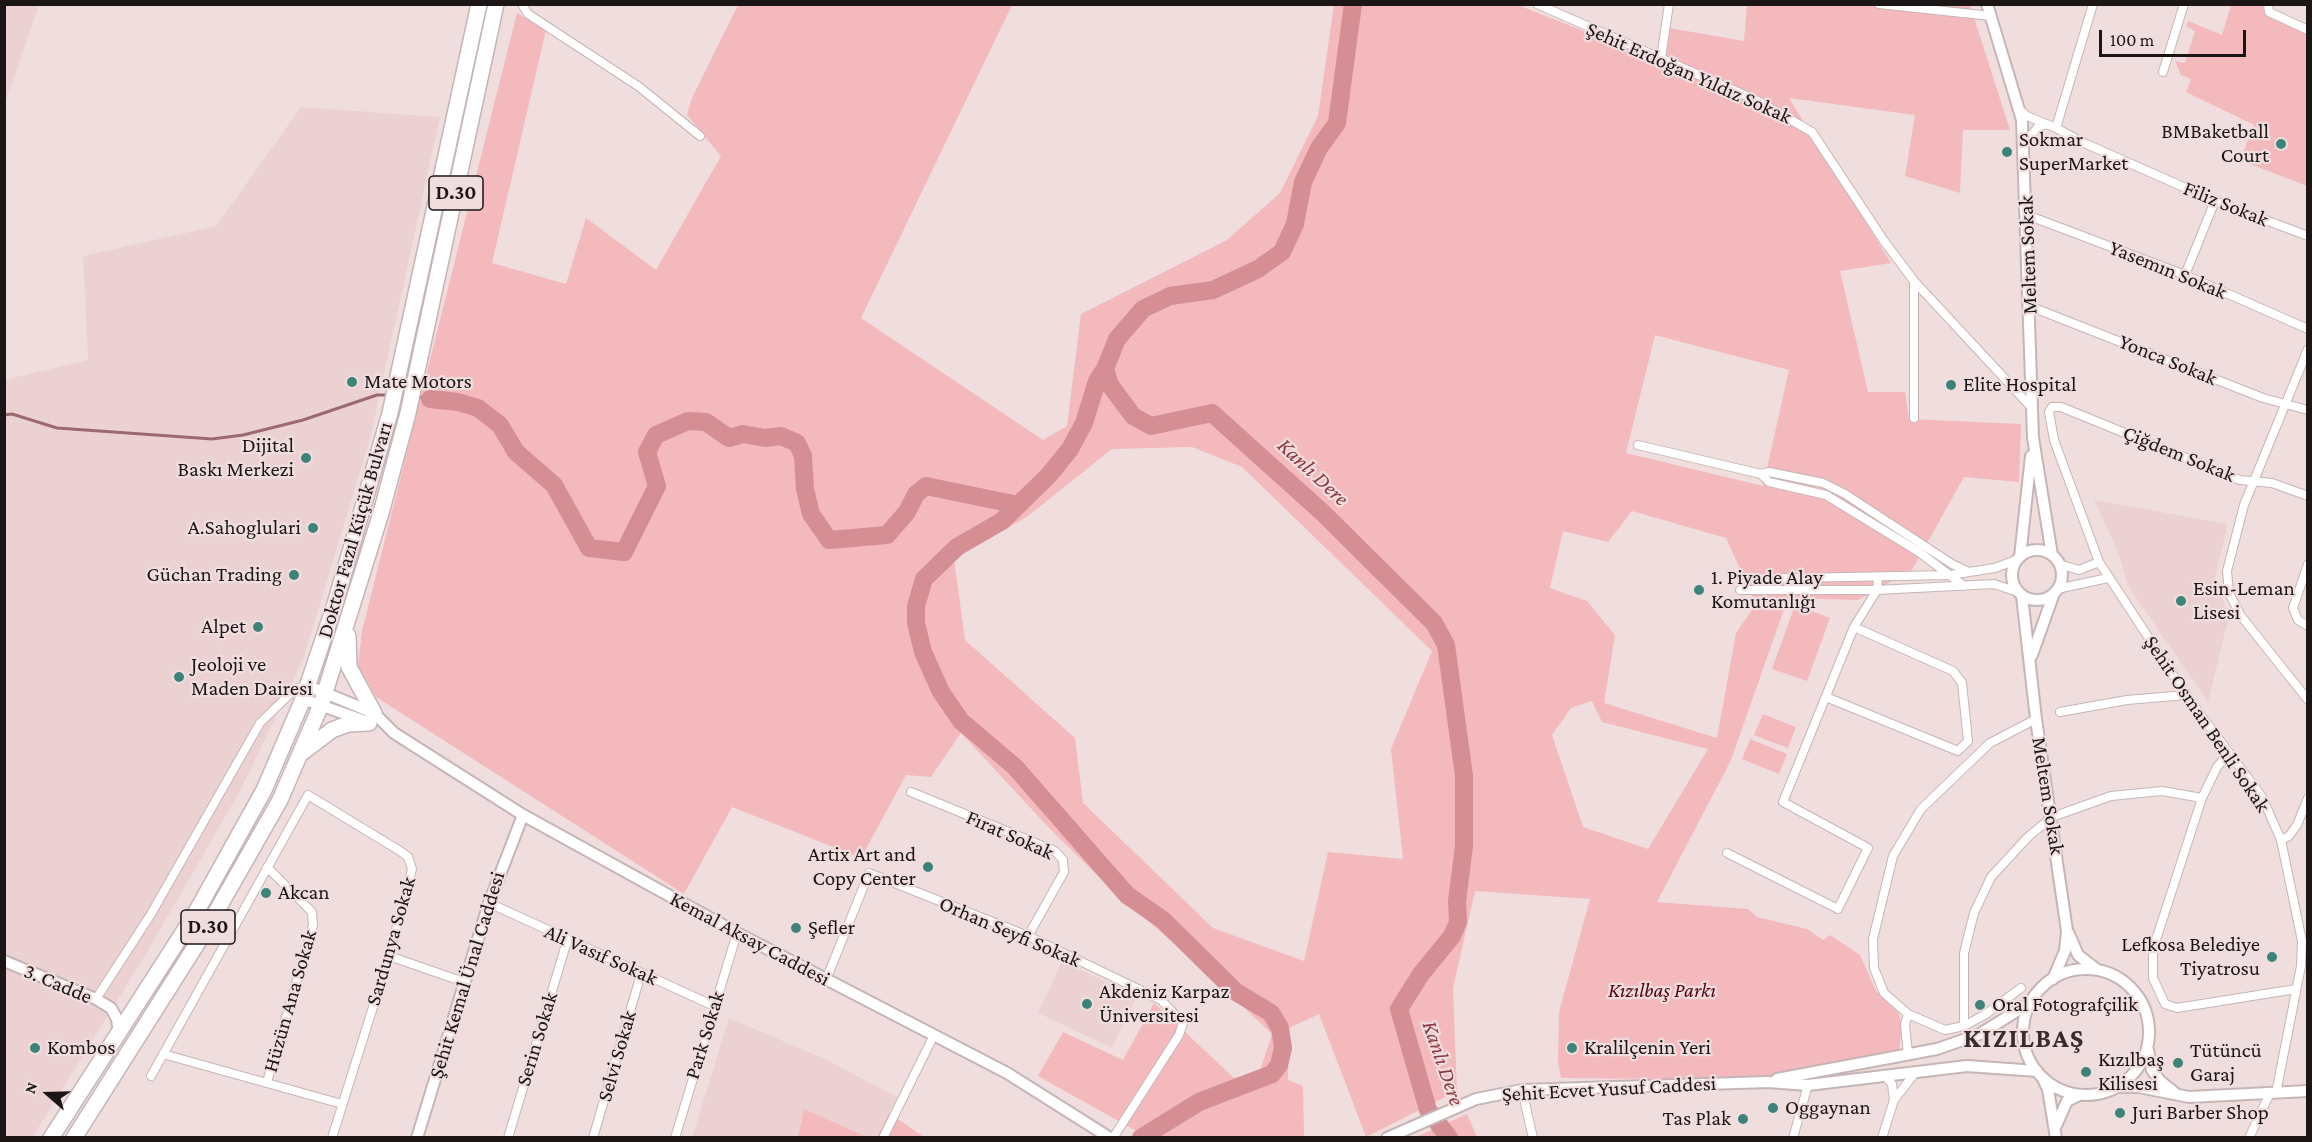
<!DOCTYPE html>
<meta charset="utf-8">
<style>
body{margin:0}
#map{position:relative;width:2312px;height:1142px;overflow:hidden;background:#f0dedf;font-family:"Crimson Pro",serif}
canvas{display:block}
.frame{position:absolute;inset:0;border:6px solid #1b1516;pointer-events:none}
.north{position:absolute;left:18px;top:1064px;width:60px;height:60px;-webkit-text-stroke:4px #f0dedf;paint-order:stroke;rotate:290deg;font-size:16px;font-weight:700;line-height:24px;text-align:center;color:#1b1516}
.north::after{content:'';display:block;margin:auto;width:21px;height:27px;background:#1b1516;clip-path:polygon(50% 0,100% 100%,50% 72%,0 100%)}
.scale{position:absolute;left:2099px;top:30px;width:147px;height:27px;box-sizing:border-box;border:3px solid #1b1516;border-top:0;padding-left:8px;font-size:18px;line-height:21px;white-space:nowrap;color:#1b1516;-webkit-text-stroke:4px #f0dedf;paint-order:stroke}
</style>
<div id="map">
<canvas width="2312" height="1142"></canvas>
<div class="frame"></div>
<div class="north">N</div>
<div class="scale">100 m</div>
</div>
<script>
const g = document.querySelector('canvas').getContext('2d');
g.lineJoin = 'round';
function paint(path, color) { g.fillStyle = color; g.fill(path, 'evenodd'); }
const poly = rows => new Path2D(rows.map(r => 'M' + r).join(''));
function strokePath(path, color, width, dash) { g.strokeStyle = color; g.lineWidth = width; g.lineCap = dash ? 'butt' : 'round'; g.setLineDash(dash || []); g.stroke(path); }
function write(font, color, halo, rows, align = 'center') {
  g.font = font + ' "Crimson Pro",serif'; g.lineWidth = 4.5; g.setLineDash([]); g.textBaseline = 'middle'; g.strokeStyle = halo; g.fillStyle = color; for (const [text, x, y, turn = 0] of rows) {
    g.save(); g.translate(x, y); g.rotate((+turn || 0) * Math.PI / 180); g.textAlign = isNaN(turn) ? turn : align; if (halo) g.strokeText(text, 0, 0); g.fillText(text, 0, 0); g.restore();
  }
}
paint(poly([
 [5,4,39,5,5,104,4,5],
 [301,107,440,117,370,439,303,660,240,791,146,954,32,1138,4,1137,4,380,88,360,83,256,216,226],
 [2094,500,2228,524,2215,578,2229,616,2208,702,2128,586,2118,552],
 [1062,961,1137,996,1112,1048,1038,1013],
 [729,1018,827,1060,897,1097,876,1137,867,1137,804,1109,798,1137,692,1138]
]), '#ecd1d3');
paint(poly([
 [738,5,1012,5,861,318,1043,440,1067,426,1081,314,1227,240,1280,193,1318,116,1334,5,1518,5,1664,63,1669,28,1744,41,1747,5,1970,5,2010,130,1963,130,1960,193,1905,176,1915,115,1789,98,1891,263,1840,271,1868,392,1905,392,1909,419,2021,424,2019,482,1964,477,1912,570,1858,600,1788,598,1731,760,1657,902,1748,909,1757,917,1807,929,1823,940,1830,935,1860,955,1876,991,1899,1014,1902,1027,1899,1051,1870,1064,1770,1076,1671,1079,1561,1078,1558,1062,1559,1012,1590,899,1475,891,1453,988,1457,1091,1366,1137,1319,1014,1289,1028,1288,1080,1303,1086,1304,1137,1147,1137,1038,1076,1063,1032,1123,1060,1154,1003,1234,1078,1259,1074,1272,1034,1201,967,1110,888,1050,829,961,733,931,777,906,775,861,858,732,807,684,894,376,697,358,665,362,631,517,13,546,30,492,263,566,284,586,218,656,270,721,156,687,115,692,98],
 [1655,335,1789,370,1763,486,1626,453],
 [1192,447,1242,467,1432,651,1391,749,1403,859,1328,852,1304,961,1213,928,1083,803,1075,738,965,640,954,559,1028,516,1112,449],
 [1632,511,1726,538,1756,604,1736,633,1717,738,1604,703,1615,635,1587,601,1550,588,1563,531,1608,542],
 [1592,701,1602,722,1708,749,1648,849,1583,827,1552,735,1571,708],
 [2231,5,2259,5,2307,28,2307,186,2240,160,2254,125,2186,92,2191,79,2181,75,2175,61,2185,63,2195,31,2186,26,2188,21,2222,35],
 [1795,605,1830,618,1807,681,1772,669],
 [1763,714,1796,727,1788,748,1754,735],
 [1750,739,1787,754,1779,774,1742,759],
 [804,1109,867,1137,798,1137],
 [889,1113,924,1137,876,1138],
 [1467,1114,1477,1137,1418,1136]
]), '#f3b9bd');
strokePath(poly([
 [417,397,430,399],
 [4,415,12,414,57,428,212,439,243,435,303,420,377,395,390,395]
]), '#9c6a6e', 3);
strokePath(poly([
 [1353,4,1337,123,1319,148,1303,182,1295,224,1282,252,1258,269,1213,290,1170,296,1143,309,1117,339,1105,369,1110,385,1133,416,1151,426,1212,413,1323,513,1434,623,1446,645,1464,776,1464,846,1457,901,1458,922,1452,936,1421,974,1399,1009,1428,1110,1449,1138],
 [1105,369,1097,381,1084,423,1070,449,1049,475,1002,521,957,547,924,579,916,606,916,623,923,652,941,692,961,721,1015,767,1127,895,1163,920,1236,992,1271,1013,1280,1028,1283,1048,1279,1065,1272,1074,1199,1102,1141,1138],
 [430,399,458,402,478,408,500,425,516,452,554,485,589,548,624,552,657,486,647,452,656,435,688,421,706,422,729,438,743,434,765,438,781,436,797,443,803,456,805,489,811,514,829,540,887,535,907,512,916,494,926,486,1018,505]
]), '#d48e94', 18);
const street = poly([
 [522,4,528,14,638,86,700,136],
 [1537,4,1758,101,1812,132,1884,241,1914,281,2032,408],
 [1879,4,1991,16],
 [2268,4,2269,12,2308,30],
 [1661,58,1669,4],
 [2163,72,2184,4],
 [2019,109,2027,116,2056,128,2084,143,2215,201,2308,236],
 [2056,128,2093,4],
 [2024,144,2038,127,2047,124],
 [2027,215,2185,275,2308,329],
 [2185,275,2215,201],
 [1914,281,1914,418],
 [2029,306,2263,398,2308,410],
 [2308,349,2244,505,2227,571,2229,593,2241,616,2308,700],
 [1638,445,1761,474,1769,482,1826,495,1919,552,1964,586],
 [1761,474,1769,472,1823,483,1845,494,1952,564,1969,572],
 [2059,564,2079,570,2099,562],
 [2308,564,2293,608,2298,620,2308,626],
 [1742,579,1950,575,1995,568,2016,560],
 [2057,589,2108,578],
 [1740,590,1877,590,1994,584,2018,592],
 [1826,697,1958,751,1968,741,1962,683,1953,671,1854,627],
 [2060,712,2127,700,2186,695],
 [2229,753,2217,767,2202,798,2153,949,2153,978,2165,1004,2177,1008,2296,989],
 [911,792,1055,851,1063,860,1064,872,1028,936],
 [2281,840,2289,836,2297,825,2308,798],
 [1727,853,1838,909,1868,848,1783,802,1854,627,1877,590,1878,577],
 [489,903,714,1006],
 [389,956,464,982],
 [826,980,869,873,1028,936,1161,1000,1183,1023,1179,1035,1113,1138],
 [2021,988,1986,1014,1964,1026,1945,1030,1908,1014,1884,993,1874,968,1873,939,1893,856,1921,809,1990,743,2036,719],
 [96,999,151,914,260,723,295,689,307,686],
 [1908,1014,1905,1025,1908,1054],
 [1964,1026,1964,953,1974,913,1991,877,2028,837,2052,817,2111,796,2162,791,2202,798],
 [163,1054,342,1104],
 [1884,1075,1892,1084,1894,1100],
 [151,1076,308,795,400,851,408,857,412,869,389,956,332,1138],
 [267,1082,313,925,312,912,267,867],
 [1522,1090,1533,1138],
 [2276,1093,2301,966,2302,941,2281,840,2262,797,2186,695,2099,562,2054,440,2049,412,2052,407,2061,407,2240,480,2272,483,2308,496],
 [508,1138,567,941],
 [593,1138,641,974],
 [675,1138,737,933],
 [883,1138,934,1035],
 [1793,1138,1808,1085],
 [1882,1138,1894,1100,1915,1073],
 [2249,1138,2270,1093]
]);
const secondary = poly([
 [1987,4,2022,120,2033,438,2052,555],
 '2012 575a25 25 0 1 1 50 0a25 25 0 1 1-50 0Z',
 [2020,557,2031,456],
 [2022,596,2036,719,2067,931,2065,951,2053,979],
 [2032,655,2054,593],
 [308,686,374,713,394,733,523,815,737,933,1007,1073,1110,1138],
 [303,699,365,721],
 [2069,934,2078,955,2096,969],
 [4,961,96,999,111,1008,117,1019,119,1034],
 '2023 1032a63 63 0 1 1 126 0a63 63 0 1 1-126 0Z',
 [2148,1050,2152,1070,2160,1081,2175,1093],
 [1777,1079,1937,1049,1980,1034,2031,1002],
 [2043,1079,2048,1089,2056,1138],
 [2118,1087,2139,1087,2189,1097,2308,1091],
 [2055,1128,2067,1101,2079,1095],
 [417,1138,489,903,523,815],
 [1387,1138,1476,1099,1522,1090,1768,1082,1808,1085,1967,1066,2037,1071]
]);
const highway = poly([
 [348,636,349,667,374,713],
 [303,752,332,730,348,724,369,723],
 [51,1138,195,914,264,790,303,699,335,604,390,413,479,4],
 [74,1138,207,928,280,800,321,705,381,513,408,413,496,4]
]);
strokePath(street, '#c6b5b6', 10);
strokePath(secondary, '#c6b5b6', 14);
strokePath(highway, '#c6b5b6', 18);
strokePath(street, '#fff', 8);
strokePath(secondary, '#fff', 10);
strokePath(highway, '#fff', 15);
for (const [x, y, r, color] of [
 [2281,144,6,"#3d837a"],
 [2007,152,6,"#3d837a"],
 [352,382,6,"#3d837a"],
 [1951,385,6,"#3d837a"],
 [306,458,6,"#3d837a"],
 [313,528,6,"#3d837a"],
 [294,575,6,"#3d837a"],
 [1699,590,6,"#3d837a"],
 [2181,601,6,"#3d837a"],
 [258,627,6,"#3d837a"],
 [179,677,6,"#3d837a"],
 [928,867,6,"#3d837a"],
 [266,893,6,"#3d837a"],
 [796,928,6,"#3d837a"],
 [2272,957,6,"#3d837a"],
 [1087,1004,6,"#3d837a"],
 [1980,1005,6,"#3d837a"],
 [35,1048,6,"#3d837a"],
 [1572,1048,6,"#3d837a"],
 [2178,1063,6,"#3d837a"],
 [2086,1072,6,"#3d837a"],
 [1773,1108,6,"#3d837a"],
 [2120,1113,6,"#3d837a"],
 [1743,1119,6,"#3d837a"]
]) { const dot = new Path2D(); dot.arc(x, y, r, 0, 2 * Math.PI); g.fillStyle = color; g.fill(dot); strokePath(dot, '#f0dedf', 2); }
for (const [x, y, w] of [
 [456,193,54],
 [208,927,54]
]) { const box = new Path2D(); box.roundRect(x - w / 2, y - 17, w, 34, 4.5); g.fillStyle = '#f0dedf'; g.fill(box); strokePath(box, '#1b1516', 1.5); }
write('bold 20px', '#1b1516', null, [
 ["D.30",456,193],
 ["D.30",208,927]
]);
write('21px', '#1b1516', '#f0dedf', [
 ["Şehit Erdoğan Yıldız Sokak",1689,73,24],
 ["Filiz Sokak",2226,204,22],
 ["Meltem Sokak",2028,255,-92],
 ["Yasemın Sokak",2168,270,22],
 ["Yonca Sokak",2168,360,22],
 ["Çiğdem Sokak",2179,454,22],
 ["Doktor Fazıl Küçük Bulvarı",355,530,-74],
 ["Şehit Osman Benli Sokak",2207,724,56],
 ["Meltem Sokak",2048,796,81],
 ["Fırat Sokak",1010,835,24],
 ["Orhan Seyfi Sokak",1010,932,23],
 ["Kemal Aksay Caddesi",750,939,28],
 ["Sardunya Sokak",391,941,-74],
 ["Ali Vasıf Sokak",601,955,24],
 ["Şehit Kemal Ünal Caddesi",467,975,-73],
 ["3. Cadde",58,984,23],
 ["Hüzün Ana Sokak",290,1001,-74],
 ["Park Sokak",705,1035,-73],
 ["Serin Sokak",537,1039,-73],
 ["Selvi Sokak",617,1056,-74],
 ["Şehit Ecvet Yusuf Caddesi",1609,1089,-3]
]);
write('21px', '#1b1516', '#f0dedf', [
 ["BMBaketball",2269,132,"right"],
 ["Court",2269,156,"right"],
 ["Sokmar",2019,140],
 ["SuperMarket",2019,164],
 ["Mate Motors",364,382],
 ["Elite Hospital",1963,385],
 ["Dijital",294,446,"right"],
 ["Baskı Merkezi",294,470,"right"],
 ["A.Sahoglulari",301,528,"right"],
 ["Güchan Trading",282,575,"right"],
 ["1. Piyade Alay",1711,578],
 ["Komutanlığı",1711,602],
 ["Esin-Leman",2193,589],
 ["Lisesi",2193,613],
 ["Alpet",246,627,"right"],
 ["Jeoloji ve",191,665],
 ["Maden Dairesi",191,689],
 ["Artix Art and",916,855,"right"],
 ["Copy Center",916,879,"right"],
 ["Akcan",278,893],
 ["Şefler",808,928],
 ["Lefkosa Belediye",2260,945,"right"],
 ["Tiyatrosu",2260,969,"right"],
 ["Akdeniz Karpaz",1099,992],
 ["Üniversitesi",1099,1016],
 ["Oral Fotografçilik",1992,1005],
 ["Kombos",47,1048],
 ["Kralilçenin Yeri",1584,1048],
 ["Tütüncü",2190,1051],
 ["Garaj",2190,1075],
 ["Kızılbaş",2098,1060],
 ["Kilisesi",2098,1084],
 ["Oggaynan",1785,1108],
 ["Juri Barber Shop",2132,1113],
 ["Tas Plak",1731,1119,"right"]
], 'left');
write('italic 21px', '#550018', '#f0dedf', [
 ["Kızılbaş Parkı",1662,991]
]);
write('italic 22px', '#8c3844', '#f0dedf', [
 ["Kanlı Dere",1313,472,43],
 ["Kanlı Dere",1443,1063,71]
]);
g.letterSpacing = '1.5px';
write('bold 27px', '#392c2d', '#f0dedf', [
 ["KIZILBAŞ",2024,1039]
]);
g.letterSpacing = '0px';
</script>
